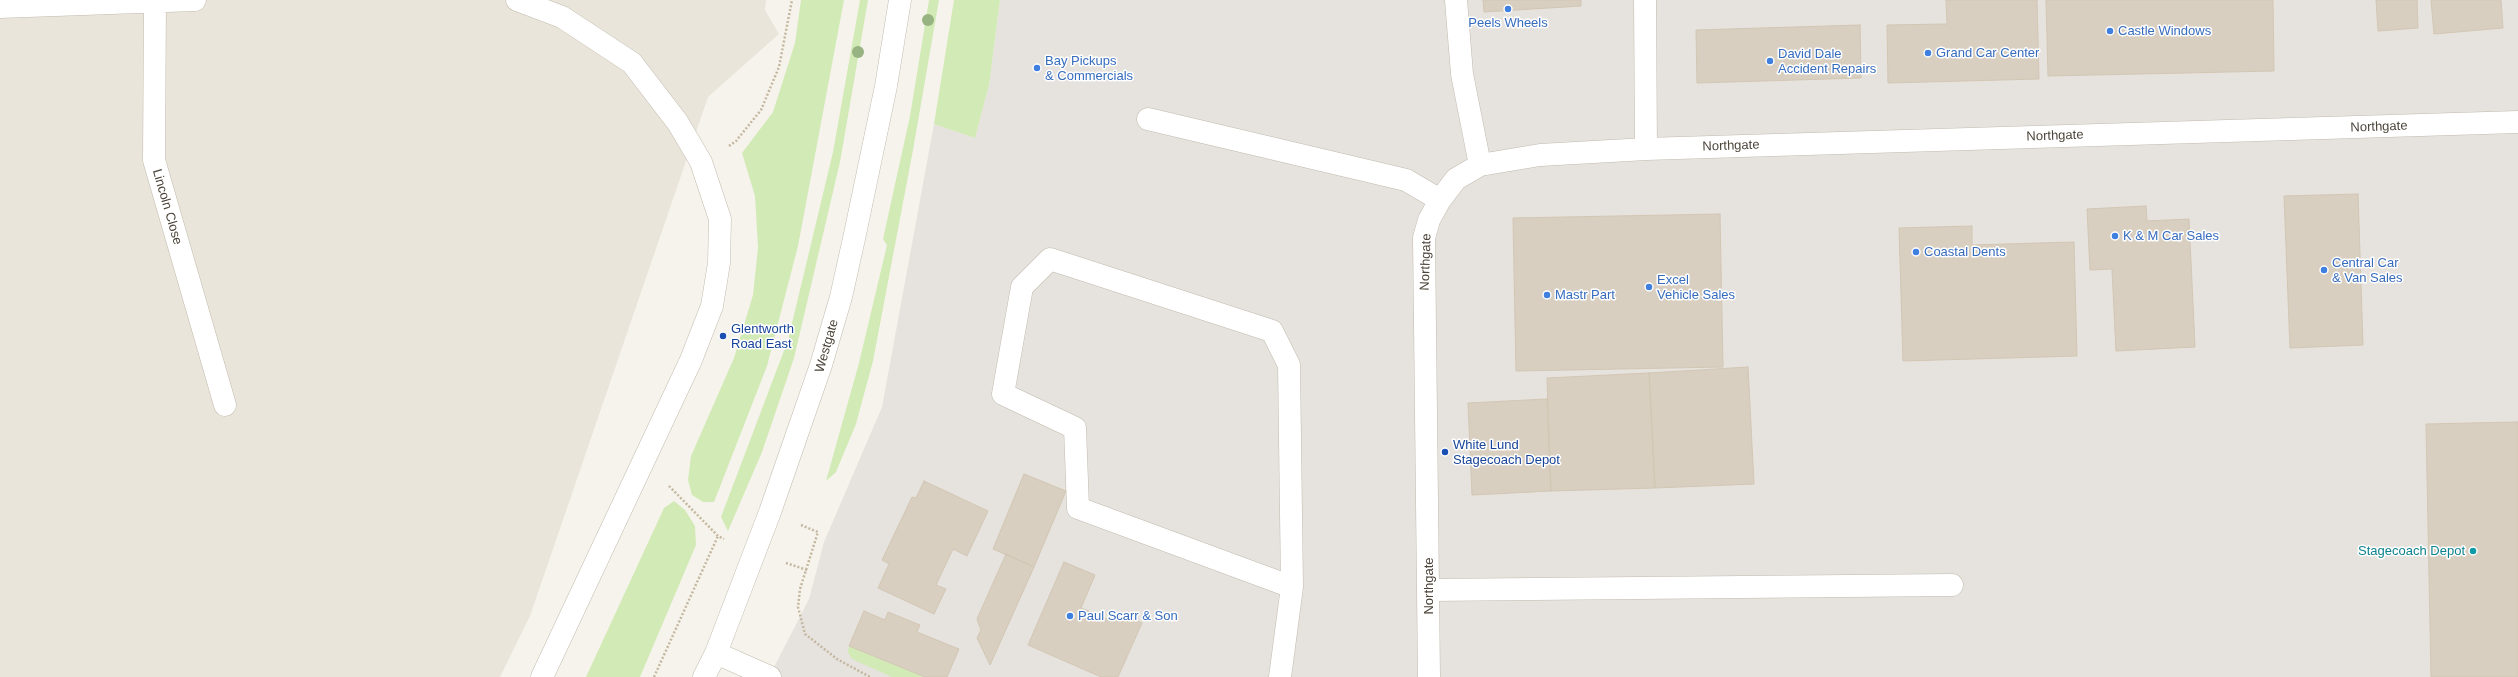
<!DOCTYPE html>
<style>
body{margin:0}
canvas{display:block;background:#f6f3ec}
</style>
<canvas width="2518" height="677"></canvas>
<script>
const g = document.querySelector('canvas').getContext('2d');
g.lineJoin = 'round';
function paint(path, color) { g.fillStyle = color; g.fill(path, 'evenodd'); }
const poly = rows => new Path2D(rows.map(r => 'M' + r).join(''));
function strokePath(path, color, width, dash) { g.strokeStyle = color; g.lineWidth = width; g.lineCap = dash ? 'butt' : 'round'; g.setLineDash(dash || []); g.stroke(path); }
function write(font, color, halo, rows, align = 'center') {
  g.font = font + ' Arial,sans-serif'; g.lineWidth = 3; g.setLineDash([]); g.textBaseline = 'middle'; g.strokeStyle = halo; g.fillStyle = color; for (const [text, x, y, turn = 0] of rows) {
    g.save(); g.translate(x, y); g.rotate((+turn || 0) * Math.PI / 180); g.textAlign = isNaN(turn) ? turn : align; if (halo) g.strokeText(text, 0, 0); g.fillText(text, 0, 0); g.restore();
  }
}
paint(poly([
 [0,0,766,0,765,10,779,34,708,97,530,616,500,677,0,677]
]), '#eae5da');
paint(poly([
 [1000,0,2518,0,2518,677,769,677,809,599,824,542,882,407,934,124,975,138,989,85]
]), '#e6e2dd');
paint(poly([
 [801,0,844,0,798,246,767,366,714,502,703,502,692,495,688,480,691,456,734,358,753,295,758,247,755,196,742,153,773,112,795,43],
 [860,0,868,0,840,162,794,358,762,452,728,531,721,517,788,340,833,152],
 [929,0,939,0,913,150,873,361,856,424,836,472,826,481,859,363,887,245,883,239,910,116],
 [954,0,1000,0,989,85,975,138,934,124],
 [674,501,685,510,695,526,696,545,640,677,586,677,664,508],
 [849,646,925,677,892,677,852,659,848,652]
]), '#d2eab5');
const building = poly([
 [1483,0,1581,0,1581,6,1484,12,1483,0],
 [1946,0,2037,0,2039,79,1888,83,1887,25,1947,24,1946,0],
 [2046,0,2273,0,2274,71,2048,76,2046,0],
 [2376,0,2417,0,2418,28,2378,31,2376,0],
 [2431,0,2501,0,2503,28,2434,34,2431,0],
 [1860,25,1861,78,1697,83,1696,30,1860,25],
 [2358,194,2363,345,2290,348,2284,196,2358,194],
 [2146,206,2147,221,2189,219,2195,347,2116,351,2112,269,2090,270,2087,209,2146,206],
 [1720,214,1723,367,1516,371,1513,218,1720,214],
 [1972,226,1972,245,2074,242,2077,356,1903,361,1899,228,1972,226],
 [1748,367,1754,484,1655,488,1649,373,1748,367],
 [1649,373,1655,488,1551,491,1547,378,1649,373],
 [1547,399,1551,491,1472,495,1468,403,1547,399],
 [2518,422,2518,677,2431,677,2426,424,2518,422],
 [1024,474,1066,491,1034,567,993,549,1024,474],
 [924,481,988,511,967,556,953,549,936,585,946,589,934,614,878,588,889,564,882,560,912,497,916,498,924,481],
 [1006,554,1034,567,990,665,977,638,981,630,977,619,1006,554],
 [1064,562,1095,575,1081,608,1110,620,1114,611,1142,623,1118,677,1101,677,1028,645,1064,562],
 [864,611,885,620,888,612,920,625,917,632,959,649,947,677,925,677,849,646,864,611]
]);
paint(building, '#d8cfc1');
strokePath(building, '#d3c7b4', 1);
const minor = poly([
 [517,0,562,17,632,63,678,123,701,162,720,219,719,263,712,306,691,360,542,677],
 [1456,0,1462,74,1480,165],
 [1645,0,1646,149],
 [155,2,154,160,225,405],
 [0,7,195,0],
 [1148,119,1406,180,1440,200],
 [1429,590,1952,585],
 [716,653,770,677],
 [704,677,716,653,770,512,821,365,841,297,855,234,886,86,900,0],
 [1280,677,1292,587,1289,365,1272,331,1050,259,1022,287,1003,394,1075,428,1078,508,1292,587],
 [1429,677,1424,238,1429,220,1440,200,1456,179,1480,165,1540,155,1646,149,2518,122]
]);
strokePath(minor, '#c2bbae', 23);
strokePath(poly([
 [729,146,736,141,761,110,779,67,792,0],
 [669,486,718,536,724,539],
 [801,525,818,532,800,589,798,607,805,634,837,659,870,677],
 [786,563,807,570],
 [654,677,718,536]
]), '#c4b79f', 2.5, [2, 2]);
strokePath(minor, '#fff', 22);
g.fillStyle = '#97b381';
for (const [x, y] of [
 [928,20],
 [858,52]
]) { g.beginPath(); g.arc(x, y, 6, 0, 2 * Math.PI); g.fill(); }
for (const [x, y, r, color] of [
 [1508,9,4,"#3f7fe0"],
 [2110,31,4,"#3f7fe0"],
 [1928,53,4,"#3f7fe0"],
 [1770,61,4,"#3f7fe0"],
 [1037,68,4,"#3f7fe0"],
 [2115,236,4,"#3f7fe0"],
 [1916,252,4,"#3f7fe0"],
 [2324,270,4,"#3f7fe0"],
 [1649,287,4,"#3f7fe0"],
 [1547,295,4,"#3f7fe0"],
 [723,336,4,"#1a4fb4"],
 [1445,452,4,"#1a4fb4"],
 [2473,551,4,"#0f9aa8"],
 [1070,616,4,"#3f7fe0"]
]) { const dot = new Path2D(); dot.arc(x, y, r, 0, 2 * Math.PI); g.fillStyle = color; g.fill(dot); strokePath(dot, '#fff', 1.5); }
write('13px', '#366cbe', '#fff', [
 ["Peels Wheels",1508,23,"center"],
 ["Castle Windows",2118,31],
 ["Grand Car Center",1936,53],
 ["David Dale",1778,54],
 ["Accident Repairs",1778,69],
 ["Bay Pickups",1045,61],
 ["& Commercials",1045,76],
 ["K & M Car Sales",2123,236],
 ["Coastal Dents",1924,252],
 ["Central Car",2332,263],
 ["& Van Sales",2332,278],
 ["Excel",1657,280],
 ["Vehicle Sales",1657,295],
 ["Mastr Part",1555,295],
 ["Paul Scarr & Son",1078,616]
], 'left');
write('13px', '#4b4439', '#fff', [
 ["Northgate",2379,127,-2],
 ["Northgate",2055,136,-2],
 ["Northgate",1731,146,-2],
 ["Lincoln Close",167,207,74],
 ["Northgate",1426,262,-88],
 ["Westgate",827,346,-74],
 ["Northgate",1429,586,-90]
]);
write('13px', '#164399', '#fff', [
 ["Glentworth",731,329],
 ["Road East",731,344],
 ["White Lund",1453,445],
 ["Stagecoach Depot",1453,460]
], 'left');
write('13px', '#0d838f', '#fff', [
 ["Stagecoach Depot",2465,551]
], 'right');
</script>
